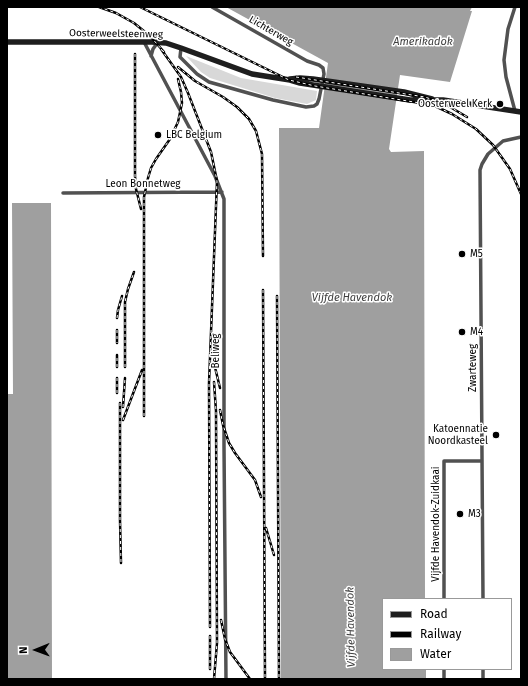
<!DOCTYPE html>
<style>
body{margin:0}
#map{position:relative;width:528px;height:686px;overflow:hidden;background:#fff;font-family:"Fira Sans",sans-serif}
canvas{display:block}
.frame{position:absolute;inset:0;border:8px solid #000;pointer-events:none}
.legend{position:absolute;left:382px;top:598px;width:130px;height:72px;box-sizing:border-box;background:#fff;border:1px solid #999;margin:0;padding:5px 7px;list-style:none;font-size:12px;color:#000}
.legend li{display:flex;align-items:center;gap:8px;height:20px}
.legend b{width:20px;border:1px solid #999}
.north{position:absolute;left:16px;top:630px;width:40px;height:40px;-webkit-text-stroke:3px #fff;paint-order:stroke;rotate:269deg;font-size:11px;font-weight:700;line-height:16px;text-align:center;color:#000}
.north::after{content:'';display:block;margin:auto;width:14px;height:18px;background:#000;clip-path:polygon(50% 0,100% 100%,50% 72%,0 100%)}
</style>
<div id="map">
<canvas width="528" height="686"></canvas>
<div class="frame"></div>
<ul class="legend">
<li><b style="height:5px;background:#1e1e1e"></b>Road</li>
<li><b style="height:5px;background:#000"></b>Railway</li>
<li><b style="height:11px;background:#9f9f9f"></b>Water</li>
</ul>
<div class="north">N</div>
</div>
<script>
const g = document.querySelector('canvas').getContext('2d');
g.lineJoin = 'round';
function paint(path, color) { g.fillStyle = color; g.fill(path, 'evenodd'); }
const poly = rows => new Path2D(rows.map(r => 'M' + r).join(''));
function strokePath(path, color, width, dash) { g.strokeStyle = color; g.lineWidth = width; g.lineCap = dash ? 'butt' : 'round'; g.setLineDash(dash || []); g.stroke(path); }
function write(font, color, halo, rows, align = 'center') {
  g.font = font + ' "Fira Sans",sans-serif'; g.lineWidth = 3; g.setLineDash([]); g.textBaseline = 'middle'; g.strokeStyle = halo; g.fillStyle = color; for (const [text, x, y, turn = 0] of rows) {
    g.save(); g.translate(x, y); g.rotate((+turn || 0) * Math.PI / 180); g.textAlign = isNaN(turn) ? turn : align; if (halo) g.strokeText(text, 0, 0); g.fillText(text, 0, 0); g.restore();
  }
}
paint(poly([
 [186,56,241,78,317,91,316,100,307,104,275,98,210,78,201,72]
]), '#d8d8d8');
paint(poly([
 [226,7,472,7,470,11,472,11,450,82,400,75,389,149,391,152,424,151,425,599,383,599,383,669,426,669,426,679,281,679,279,128,319,128,328,63],
 [12,203,51,203,52,679,7,679,7,394,13,394]
]), '#9f9f9f');
strokePath(poly([
 [515,7,508,29,504,60,506,77,515,111],
 [144,42,215,176,224,199,224,446,226,679],
 [181,48,180,57,197,74,209,82,273,100,306,107,314,106,317,104,319,99,324,74,323,68,319,65,307,61,212,7],
 [151,56,153,49,158,42],
 [63,193,222,192],
 [444,599,444,461,482,461],
 [483,599,480,170,482,164,488,154,503,141,521,137],
 [444,669,444,679],
 [483,679,483,669]
]), '#515151', 3.5);
strokePath(poly([
 [7,42,152,42,166,43,181,48,252,74,290,80,300,83,410,100,443,100,521,112],
 [290,79,300,78,313,79,404,92,432,99]
]), '#1e1e1e', 5.5);
const rail = poly([
 [99,7,116,13,134,23,150,36,164,52],
 [140,7,289,80,315,86,420,103,437,107,452,114,476,129,493,145,510,169,521,194],
 [161,49,181,77,188,93,211,152,217,181,209,383,210,627],
 [135,54,135,176,136,189,141,209],
 [178,67,195,81,223,97,237,107,249,119,256,131,262,154,263,256],
 [296,77,425,97,445,104,467,117],
 [263,290,265,679],
 [277,296,279,679],
 [117,318,118,310,122,296],
 [117,330,117,343],
 [213,359,220,388],
 [117,367,117,355],
 [125,367,125,302,128,289,134,272],
 [117,378,117,393],
 [120,403,120,520,121,563],
 [123,407,125,378],
 [220,410,223,425,229,443,235,453,255,480,261,497],
 [144,416,144,197,148,178,151,168,156,159,170,139,178,122,182,103,181,92,178,79],
 [123,420,142,370],
 [266,528,274,555],
 [221,620,225,639,230,652,250,679],
 [210,636,210,669],
 [214,679,217,643,216,411,214,382]
]);
strokePath(rail, '#000', 2.5);
strokePath(rail, '#fff', 1, [3]);
for (const [x, y, r, color] of [
 [500,104,4,"#000"],
 [158,135,4,"#000"],
 [462,254,4,"#000"],
 [462,332,4,"#000"],
 [496,435,4,"#000"],
 [460,514,4,"#000"]
]) { const dot = new Path2D(); dot.arc(x, y, r, 0, 2 * Math.PI); g.fillStyle = color; g.fill(dot); strokePath(dot, '#fff', 1.5); }
write('10px', '#000', '#fff', [
 ["Lichterweg",271,31,30],
 ["Oosterweelsteenweg",116,34,1],
 ["Leon Bonnetweg",143,184],
 ["Beliweg",216,351,-90],
 ["Zwarteweg",473,368,-90],
 ["Vijfde Havendok-Zuidkaai",436,524,-90]
]);
write('10px', '#000', '#fff', [
 ["Oosterweel Kerk",492,104,"right"],
 ["LBC Belgium",166,135],
 ["M5",470,254],
 ["M4",470,332],
 ["Katoennatie",488,429,"right"],
 ["Noordkasteel",488,441,"right"],
 ["M3",468,514]
], 'left');
write('italic 11px', '#404040', '#fff', [
 ["Amerikadok",423,42],
 ["Vijfde Havendok",352,298],
 ["Vijfde Havendok",351,627,-91]
]);
</script>
